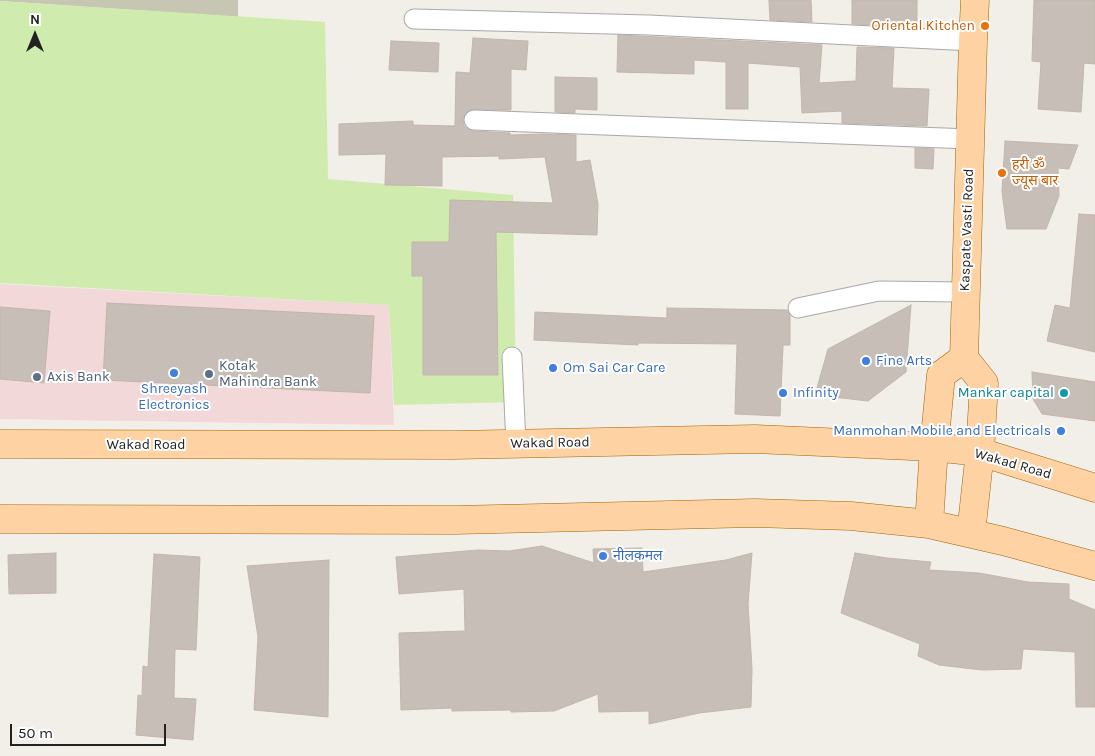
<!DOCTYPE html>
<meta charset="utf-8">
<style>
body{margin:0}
#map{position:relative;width:1095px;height:756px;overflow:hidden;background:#f2eee8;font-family:Karla,sans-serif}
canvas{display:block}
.north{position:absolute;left:10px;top:10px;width:50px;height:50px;-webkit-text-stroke:4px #fff;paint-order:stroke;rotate:0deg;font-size:14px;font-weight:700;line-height:20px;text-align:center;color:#222}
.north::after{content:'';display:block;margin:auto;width:18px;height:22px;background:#222;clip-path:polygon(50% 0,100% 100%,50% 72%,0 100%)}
.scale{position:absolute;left:10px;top:724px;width:156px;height:22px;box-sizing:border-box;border:2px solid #222;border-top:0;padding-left:6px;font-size:15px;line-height:18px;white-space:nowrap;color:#222;-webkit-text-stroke:4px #fff;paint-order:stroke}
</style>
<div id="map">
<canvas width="1095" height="756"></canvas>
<div class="north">N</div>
<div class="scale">50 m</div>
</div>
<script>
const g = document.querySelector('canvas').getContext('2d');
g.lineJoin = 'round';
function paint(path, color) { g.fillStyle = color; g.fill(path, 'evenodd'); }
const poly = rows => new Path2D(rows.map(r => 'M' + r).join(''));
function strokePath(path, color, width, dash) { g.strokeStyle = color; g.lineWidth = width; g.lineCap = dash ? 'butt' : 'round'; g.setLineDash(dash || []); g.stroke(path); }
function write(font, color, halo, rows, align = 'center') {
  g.font = font + ' Karla,"Noto Sans Devanagari",sans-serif'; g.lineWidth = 4; g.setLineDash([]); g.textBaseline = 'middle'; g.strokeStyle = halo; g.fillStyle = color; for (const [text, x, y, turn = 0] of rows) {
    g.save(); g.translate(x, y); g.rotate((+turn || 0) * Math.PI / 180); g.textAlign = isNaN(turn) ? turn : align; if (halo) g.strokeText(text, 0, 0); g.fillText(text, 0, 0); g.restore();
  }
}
paint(poly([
 [0,284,389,305,394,425,0,419]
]), '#f2d8d8');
paint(poly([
 [0,0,238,0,238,17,0,1]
]), '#c7c6b3');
paint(poly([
 [0,1,325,22,328,179,513,195,516,402,394,405,389,305,0,283]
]), '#cfecae');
const building = poly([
 [769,0,811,0,812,22,770,20,769,0],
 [852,0,917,0,917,27,852,24,852,0],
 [1034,0,1095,0,1095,64,1084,63,1081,112,1038,109,1041,62,1032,61,1034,0],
 [618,35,822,45,819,83,856,81,857,47,894,48,892,88,929,89,927,126,842,123,842,111,802,113,800,67,748,63,748,109,726,109,726,62,694,60,694,74,617,72,618,35],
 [473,38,528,41,526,70,511,69,511,110,469,110,465,114,463,119,464,126,468,129,473,131,510,133,510,135,543,134,576,135,576,162,590,160,598,204,597,235,496,232,498,375,423,375,423,276,412,276,412,242,449,242,450,200,553,203,545,157,499,159,499,156,442,157,442,186,385,185,386,154,339,155,339,124,413,121,413,125,455,126,456,72,470,73,473,38],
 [391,41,439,43,438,72,389,70,391,41],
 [555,77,597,78,597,110,575,109,575,113,555,112,555,77],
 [1005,141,1078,145,1069,169,1058,168,1059,196,1046,229,1007,229,1002,192,1005,141],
 [915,148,934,149,933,169,915,168,915,148],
 [1079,214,1095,215,1095,352,1047,341,1055,305,1070,308,1079,214],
 [107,303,374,316,370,393,103,380,107,303],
 [911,305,906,372,868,401,815,395,828,349,911,305],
 [0,307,50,311,44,383,0,379,0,307],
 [667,308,787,310,790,316,790,345,783,345,780,416,735,414,737,344,638,343,638,345,534,340,535,312,667,318,667,308],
 [1032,372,1095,382,1095,421,1042,414,1033,399,1032,372],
 [542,546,594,563,593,549,642,548,643,572,726,560,752,553,748,604,752,669,751,707,699,713,649,724,649,711,599,712,598,694,554,711,511,712,511,710,452,711,452,708,401,710,399,633,465,631,464,589,399,594,396,557,478,550,509,551,542,546],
 [56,553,56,593,9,594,8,555,56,553],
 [855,553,887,558,931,562,929,570,979,573,1028,582,1069,584,1069,599,1095,610,1095,707,1076,707,1075,652,1023,649,1021,669,982,670,939,665,918,656,920,644,841,613,855,553],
 [154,554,200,557,196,650,175,649,174,698,196,699,193,740,136,735,138,695,142,696,143,666,148,667,154,554],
 [329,560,328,717,254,710,258,637,247,566,329,560]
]);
paint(building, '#c7beb7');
strokePath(building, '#c4b5aa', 1);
const minor = poly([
 [414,19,649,25,973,41],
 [474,120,970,139],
 [798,308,879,291,965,292],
 [512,357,516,444]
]);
const primary = poly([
 [0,444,454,445,755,439,934,447,980,452,1095,488],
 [0,519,455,520,755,513,851,516,929,524,1003,541,1095,566],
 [929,524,934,447,941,375,964,358],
 [971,533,980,452,984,383,964,358,973,41,975,0]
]);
strokePath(minor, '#a9a9a9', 21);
strokePath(primary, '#9f6400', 29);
strokePath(minor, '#fff', 19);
strokePath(primary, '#fed2a2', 28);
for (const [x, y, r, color] of [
 [985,26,5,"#e8710a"],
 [1002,173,5,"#e8710a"],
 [866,361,5,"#3f7fe0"],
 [553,368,5,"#3f7fe0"],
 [174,373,5,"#3f7fe0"],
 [209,374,5,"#5c6f8a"],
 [37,377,5,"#5c6f8a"],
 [783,393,5,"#3f7fe0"],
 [1064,393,5,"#0f9aa8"],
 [1061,431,5,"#3f7fe0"],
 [603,556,5,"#3f7fe0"]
]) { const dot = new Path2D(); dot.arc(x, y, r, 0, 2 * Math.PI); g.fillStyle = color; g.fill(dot); strokePath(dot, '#fff', 2); }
write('14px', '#c56008', '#fff', [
 ["Oriental Kitchen",975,26],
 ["हरी ॐ",1012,165,"left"],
 ["ज्यूस बार",1012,181,"left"]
], 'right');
write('14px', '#222', '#fff', [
 ["Kaspate Vasti Road",967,230,-88],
 ["Wakad Road",550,443,-1],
 ["Wakad Road",146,445],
 ["Wakad Road",1013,464,16]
]);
write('14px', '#366cbe', '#fff', [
 ["Fine Arts",876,361],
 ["Om Sai Car Care",563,368],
 ["Shreeyash",174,389,"center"],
 ["Electronics",174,405,"center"],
 ["Infinity",793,393],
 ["Manmohan Mobile and Electricals",1051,431,"right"],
 ["नीलकमल",613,556]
], 'left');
write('14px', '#4e5e75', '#fff', [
 ["Kotak",219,366],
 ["Mahindra Bank",219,382],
 ["Axis Bank",47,377]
], 'left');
write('14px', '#0d838f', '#fff', [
 ["Mankar capital",1054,393]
], 'right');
</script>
